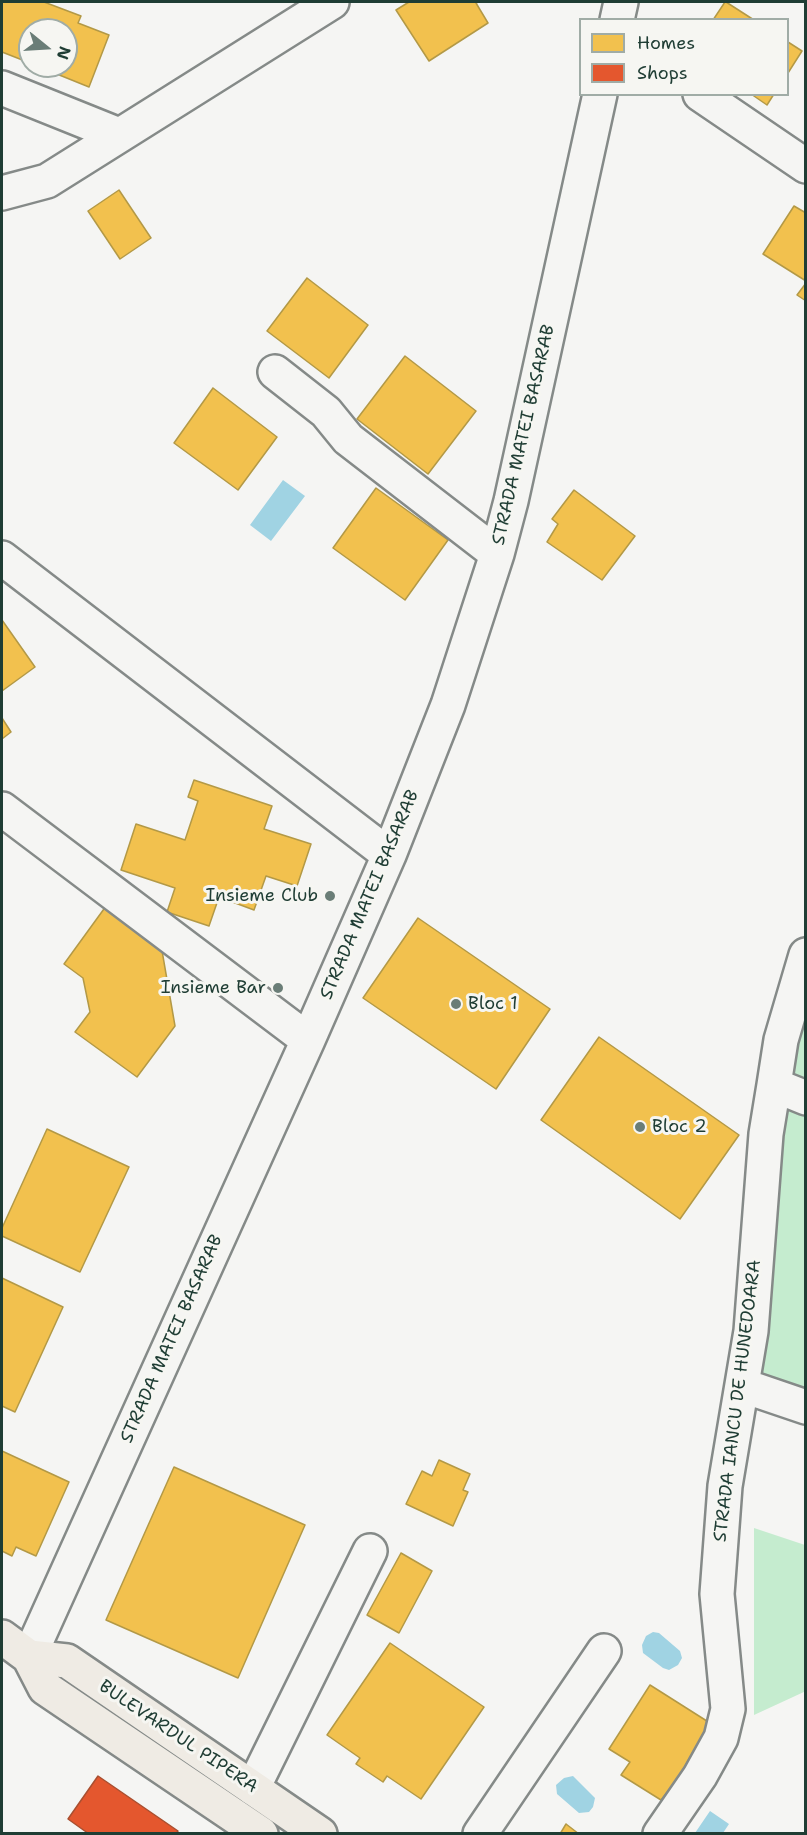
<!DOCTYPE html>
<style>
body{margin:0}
#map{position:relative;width:807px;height:1835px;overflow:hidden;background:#f5f5f3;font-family:"Shantell Sans",sans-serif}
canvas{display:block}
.frame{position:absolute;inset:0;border:3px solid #1f3d34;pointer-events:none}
.legend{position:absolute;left:579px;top:18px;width:210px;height:78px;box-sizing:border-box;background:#f6f6f2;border:2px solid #a0aca6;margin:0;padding:8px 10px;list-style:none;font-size:18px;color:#1f3d34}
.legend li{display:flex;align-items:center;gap:12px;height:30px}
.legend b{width:30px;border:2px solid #a0aca6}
.north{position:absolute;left:18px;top:18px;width:60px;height:60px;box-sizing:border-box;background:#f6f6f2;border:2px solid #a0aca6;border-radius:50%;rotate:108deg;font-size:16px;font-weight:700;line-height:24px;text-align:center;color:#1f3d34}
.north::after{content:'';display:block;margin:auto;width:21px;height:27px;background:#6a7d77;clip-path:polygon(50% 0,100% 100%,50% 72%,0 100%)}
</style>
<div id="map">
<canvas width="807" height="1835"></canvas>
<div class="frame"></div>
<ul class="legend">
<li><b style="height:16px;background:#f2c14e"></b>Homes</li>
<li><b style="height:16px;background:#e4572e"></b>Shops</li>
</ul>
<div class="north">N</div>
</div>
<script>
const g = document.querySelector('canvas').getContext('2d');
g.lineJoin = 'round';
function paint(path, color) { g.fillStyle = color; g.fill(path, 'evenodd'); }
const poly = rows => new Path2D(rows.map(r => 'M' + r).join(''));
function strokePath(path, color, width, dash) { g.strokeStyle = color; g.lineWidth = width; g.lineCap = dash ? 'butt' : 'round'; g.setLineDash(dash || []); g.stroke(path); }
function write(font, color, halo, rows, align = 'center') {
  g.font = font + ' "Shantell Sans",sans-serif'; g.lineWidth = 6; g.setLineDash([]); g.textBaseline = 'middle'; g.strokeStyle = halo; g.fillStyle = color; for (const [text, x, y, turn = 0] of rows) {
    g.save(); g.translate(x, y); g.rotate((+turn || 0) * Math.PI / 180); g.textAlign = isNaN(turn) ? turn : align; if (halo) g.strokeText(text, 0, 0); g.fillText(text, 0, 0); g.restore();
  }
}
paint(poly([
 [805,955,805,1395,745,1375],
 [754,1528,805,1545,806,1691,754,1715]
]), '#c5eccf');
paint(poly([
 [283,480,305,496,271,541,250,525],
 [653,1632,659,1633,680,1651,682,1658,678,1665,669,1670,663,1668,643,1653,642,1645,646,1636],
 [573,1776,595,1798,593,1807,589,1812,579,1813,557,1794,556,1785,564,1778],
 [710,1811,729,1824,723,1833,695,1833]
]), '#a0d3e3');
const homes = poly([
 [2,2,44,2,81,16,78,23,109,35,89,87,37,66,66,66,66,30,30,30,30,63,2,52,2,2],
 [409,2,478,2,476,3,488,23,429,61,396,10,409,2],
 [725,2,726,2,754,20,713,20,725,2],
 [788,42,802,51,788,73,788,42],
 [751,94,774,94,767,105,751,94],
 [119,190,151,238,120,259,88,211,119,190],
 [794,206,806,213,806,281,763,254,794,206],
 [307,278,368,325,329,378,267,331,307,278],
 [806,283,806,301,797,295,806,283],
 [405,356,476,411,428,474,357,419,405,356],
 [213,388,277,437,238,490,174,443,213,388],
 [376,488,448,540,405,600,333,548,376,488],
 [574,490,635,536,602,580,547,542,558,524,552,519,574,490],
 [2,620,35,667,2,691,2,620],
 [2,718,11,732,2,739,2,718],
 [194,780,272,806,264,829,311,844,297,886,266,876,254,910,219,897,209,926,167,912,175,888,121,870,136,824,185,840,198,801,188,797,194,780],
 [109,902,160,939,175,1026,137,1077,75,1032,90,1012,83,978,64,964,109,902],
 [418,918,550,1009,496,1089,363,998,418,918],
 [599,1037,739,1135,680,1219,541,1120,599,1037],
 [47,1129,129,1167,80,1272,2,1236,2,1228,47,1129],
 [2,1278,63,1307,15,1412,2,1406,2,1278],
 [2,1451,69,1482,36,1556,16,1547,12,1556,2,1551,2,1451],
 [439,1460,470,1474,463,1490,468,1492,453,1526,406,1504,422,1471,432,1476,439,1460],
 [174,1467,305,1525,238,1678,106,1620,174,1467],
 [401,1553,432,1571,399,1633,367,1615,401,1553],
 [390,1643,484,1707,421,1799,387,1776,383,1782,356,1764,360,1758,327,1735,390,1643],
 [650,1685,710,1723,677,1780,661,1800,621,1775,630,1762,609,1749,650,1685],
 [566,1824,579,1834,560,1834,566,1824]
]);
paint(homes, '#f2c14e');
strokePath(homes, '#b39946', 1.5);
const shops = poly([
 [98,1776,178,1831,176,1834,89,1834,68,1819,98,1776]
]);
paint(shops, '#e4572e');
strokePath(shops, '#a94f30', 1.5);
const minor = poly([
 [617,20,621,2],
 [2,88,119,135],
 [700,94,806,166],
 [2,193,47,181,332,2],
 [275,372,326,412,348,439,497,554],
 [2,558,389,855],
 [2,809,308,1040],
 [774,1085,806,1098],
 [744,1386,806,1407],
 [29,1657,308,1040,389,855,448,705,497,554,511,501,600,94],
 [253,1788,370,1551],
 [480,1834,604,1651],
 [660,1834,700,1776,721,1738,728,1709,717,1594,725,1486,751,1331,766,1134,774,1085,781,1040,806,955]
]);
const major = poly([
 [2,1637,29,1657,67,1661,320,1834],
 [29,1657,45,1688,261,1834]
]);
strokePath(minor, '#858a88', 38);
strokePath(major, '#858a88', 38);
strokePath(minor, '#f5f5f3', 33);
strokePath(major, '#efebe4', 33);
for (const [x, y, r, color] of [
 [330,896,6,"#6a7d77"],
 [278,988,6,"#6a7d77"],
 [456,1004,6,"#6a7d77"],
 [640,1127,6,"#6a7d77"]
]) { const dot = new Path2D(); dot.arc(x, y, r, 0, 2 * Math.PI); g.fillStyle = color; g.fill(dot); strokePath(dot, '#f6f6f2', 2); }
write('18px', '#1f3d34', '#f6f6f2', [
 ["STRADA MATEI BASARAB",524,435,-77],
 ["STRADA MATEI BASARAB",370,895,-67],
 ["STRADA MATEI BASARAB",172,1339,-66],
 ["STRADA IANCU DE HUNEDOARA",738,1401,-83],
 ["BULEVARDUL PIPERA",178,1737,34]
]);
write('18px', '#1f3d34', '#f6f6f2', [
 ["Insieme Club",318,896],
 ["Insieme Bar",266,988],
 ["Bloc 1",468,1004,"left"],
 ["Bloc 2",652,1127,"left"]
], 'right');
</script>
